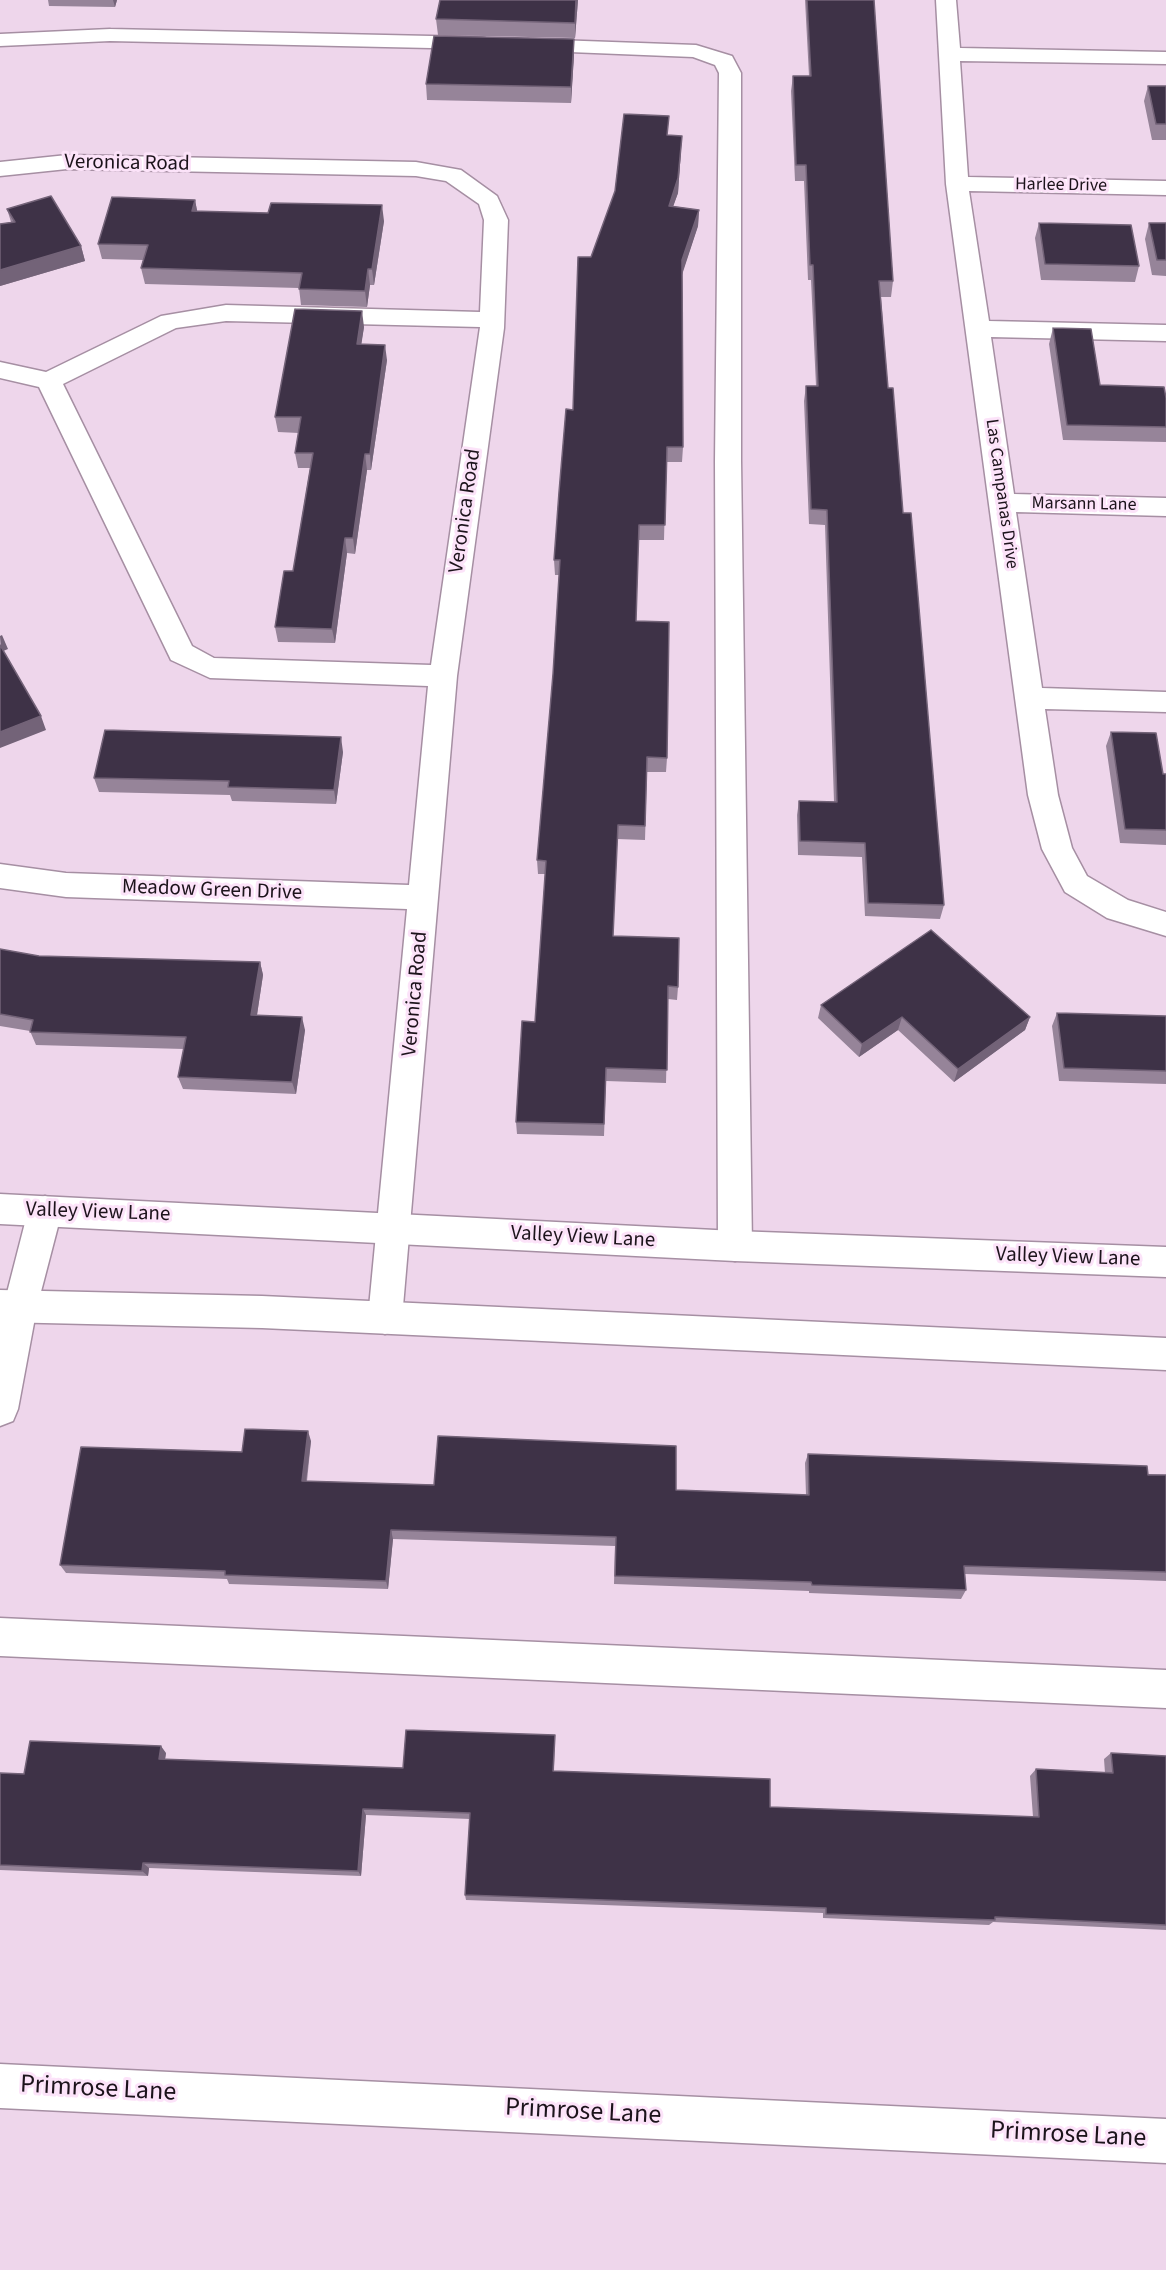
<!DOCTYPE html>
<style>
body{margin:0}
canvas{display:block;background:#eed6eb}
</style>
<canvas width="1166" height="2270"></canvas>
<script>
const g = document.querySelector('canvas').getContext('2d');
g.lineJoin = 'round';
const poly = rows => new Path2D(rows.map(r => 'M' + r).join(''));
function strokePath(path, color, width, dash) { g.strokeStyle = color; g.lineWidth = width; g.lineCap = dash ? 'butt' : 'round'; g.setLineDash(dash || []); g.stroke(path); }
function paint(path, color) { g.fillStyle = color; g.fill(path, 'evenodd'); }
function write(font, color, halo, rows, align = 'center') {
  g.font = font + ' "Source Sans 3",sans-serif'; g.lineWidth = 6; g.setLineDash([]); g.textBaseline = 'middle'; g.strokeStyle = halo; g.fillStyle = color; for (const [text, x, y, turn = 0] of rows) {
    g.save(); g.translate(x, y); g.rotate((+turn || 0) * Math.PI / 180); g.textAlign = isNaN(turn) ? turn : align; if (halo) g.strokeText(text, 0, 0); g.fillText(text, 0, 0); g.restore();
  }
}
const minor = poly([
 [936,0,956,0,960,48,1166,52,1166,64,960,61,968,177,1166,181,1166,195,969,191,989,321,1166,325,1166,341,991,337,1014,494,1166,498,1166,516,1016,512,1042,688,1166,692,1166,712,1045,709,1058,795,1072,848,1087,876,1128,900,1166,912,1166,936,1107,918,1065,892,1042,849,1028,795,946,184,936,0],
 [110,29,477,37,485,38,488,43,485,48,477,49,110,41,0,46,0,34,110,29],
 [528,39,696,45,732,56,741,73,741,461,752,1246,747,1257,735,1261,723,1257,718,1246,715,461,719,73,715,65,693,57,520,50,517,45,520,40,528,39],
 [67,155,416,162,461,170,497,196,508,220,504,328,457,676,402,1318,397,1329,385,1334,373,1329,368,1318,407,909,66,897,0,888,0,864,66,873,409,885,428,686,210,678,171,660,39,387,0,378,0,362,46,372,161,316,226,305,480,312,484,220,479,204,446,181,416,176,67,169,0,176,0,162,67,155],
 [226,321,480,327,431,665,214,658,192,646,63,384,176,328,226,321],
 [45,1196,57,1201,62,1211,37,1307,18,1409,13,1421,0,1426,0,1320,28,1211,33,1201,45,1196],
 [0,1618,1166,1670,1166,1708,0,1656,0,1618],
 [0,2064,1166,2119,1166,2163,0,2108,0,2064]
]);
const major = poly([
 [0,1194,735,1231,1166,1247,1166,1277,735,1261,0,1224,0,1194],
 [0,1290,262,1296,1166,1338,1166,1370,262,1328,0,1322,0,1290]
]);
strokePath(minor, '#a68fa3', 3);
strokePath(major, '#a68fa3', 3);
paint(minor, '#fff');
paint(major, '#fff');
paint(poly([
 [48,0,117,0,115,7,49,6],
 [578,0,575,38,438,35,436,19],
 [805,0,874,0,893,281,891,297,881,297,888,388,903,513,944,905,940,919,865,916,862,857,798,855,797,815,799,801,834,802,825,525,809,524,804,401,806,386,816,386,811,280,808,280,804,181,795,181,791,91,793,76,809,76],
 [574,39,574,55,571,103,427,100,426,84],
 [1148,86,1166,86,1166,140,1152,140,1144,101],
 [668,135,681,151,678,193,673,206,699,210,698,226,682,273,683,447,682,462,666,462,664,540,638,540,636,621,667,758,666,772,647,772,645,840,617,839,613,936,678,987,677,1000,668,999,666,1083,606,1081,604,1136,517,1134,516,1122,535,1022,545,874,538,874,537,860,553,674,559,575,555,575,554,560,573,410],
 [195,200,197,211,384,221,374,285,370,285,367,307,301,305,299,288,145,284,141,268,143,260,102,259,98,244],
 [7,209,81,246,85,261,0,286,0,224,11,222],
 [1039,223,1139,266,1135,282,1041,280,1035,238],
 [1149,223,1166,223,1166,276,1152,275,1145,239],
 [364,327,361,344,387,360,371,470,367,470,355,554,347,553,335,643,278,642,275,627,293,571,310,468,298,468,295,453,299,433,278,432,275,417],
 [1053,328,1100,385,1166,398,1166,442,1063,440,1049,344],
 [1111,732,1163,774,1166,774,1166,845,1120,843,1106,746],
 [343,752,336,804,232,801,230,795,99,792,94,778],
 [0,949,39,956,260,962,263,975,257,1015,305,1030,296,1094,183,1089,178,1077,184,1049,36,1045,30,1031,0,1026],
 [821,1005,1030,1017,1025,1030,954,1082,898,1030,859,1057,818,1018],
 [1057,1013,1166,1016,1166,1084,1059,1081,1052,1026],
 [311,1441,307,1481,806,1495,805,1463,808,1454,1166,1475,1166,1581,965,1574,966,1590,961,1599,809,1593,809,1591,614,1584,615,1546,393,1539,388,1589,229,1584,227,1579,66,1573,60,1565,242,1452],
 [555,1742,554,1771,770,1807,1033,1817,1030,1776,1036,1769,1105,1773,1104,1759,1111,1753,1166,1756,1166,1930,993,1922,989,1925,823,1918,823,1913,466,1900,465,1895,470,1819,366,1815,361,1876,149,1868,148,1876,0,1870,0,1773,24,1774,166,1753,165,1759,403,1768]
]), '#968499');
paint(poly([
 [113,0,117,0,115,7],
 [576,0,578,0,575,38,575,23],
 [574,39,574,55,571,103,571,87],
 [682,136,678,193,668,221,669,206],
 [195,200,198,215,192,211],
 [382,205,384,221,374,285,372,269],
 [699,210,698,226,682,275,682,260],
 [81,246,85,261,0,286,0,270],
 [368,269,370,285,367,307,365,291],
 [362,311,364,327,359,360,357,344],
 [385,345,387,360,371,470,370,454],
 [365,454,367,470,355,554,353,538],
 [345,538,347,553,335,643,332,629],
 [2,635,8,649,1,652,0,636],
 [41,716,46,730,0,748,0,732],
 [341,737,343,752,336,804,334,790],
 [260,962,263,975,255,1028,251,1015],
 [302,1017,305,1030,296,1094,292,1082],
 [902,1017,898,1030,859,1057,862,1044],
 [1030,1017,1025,1030,954,1082,958,1069],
 [308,1431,311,1441,305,1490,302,1481],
 [391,1530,393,1539,388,1589,386,1581],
 [161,1746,166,1753,164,1766,159,1759],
 [363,1809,366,1815,361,1876,358,1871],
 [143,1863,149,1868,148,1876,142,1871]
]), '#736378');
const building = poly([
 [440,0,576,0,575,23,436,19,440,0],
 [807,0,874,0,893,281,879,281,888,388,893,388,903,513,911,513,944,905,868,903,865,843,800,841,799,801,837,802,827,510,811,509,806,386,818,386,813,265,810,265,806,165,796,165,793,76,811,76,807,0],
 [434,36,574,39,571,87,426,84,434,36],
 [1148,86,1166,86,1166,124,1156,124,1148,86],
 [624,114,669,116,667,135,682,136,678,178,669,206,699,210,682,260,683,447,667,447,665,525,639,525,636,621,669,622,667,758,647,757,645,826,618,825,613,936,679,938,678,987,668,986,667,1070,606,1068,604,1124,516,1122,522,1021,535,1022,546,861,537,860,553,674,560,560,554,560,559,492,566,409,573,410,578,257,591,257,615,191,624,114],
 [51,196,81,246,0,270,0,224,15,222,7,209,51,196],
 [112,197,195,200,192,211,268,213,271,203,382,205,372,269,368,269,365,291,299,289,302,273,141,268,148,245,98,244,112,197],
 [1039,223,1131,225,1139,266,1045,264,1039,223],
 [1149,223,1166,223,1166,260,1157,260,1149,223],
 [295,309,362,311,357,344,385,345,370,454,365,454,353,538,345,538,332,629,275,627,284,571,293,571,313,453,295,453,301,417,275,417,295,309],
 [1053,328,1091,329,1100,385,1164,387,1166,398,1166,427,1067,425,1053,328],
 [0,645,41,716,0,732,0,645],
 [105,730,341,737,334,790,228,787,229,781,94,778,105,730],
 [1111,732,1156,733,1163,774,1166,774,1166,830,1125,829,1111,732],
 [931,930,1030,1017,958,1069,902,1017,862,1044,821,1005,931,930],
 [0,949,39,956,260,962,251,1015,302,1017,292,1082,178,1077,186,1037,30,1032,33,1020,0,1014,0,949],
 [1057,1013,1166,1016,1166,1071,1064,1068,1057,1013],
 [245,1429,308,1431,302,1481,434,1485,438,1436,676,1446,676,1490,809,1495,808,1454,1147,1466,1148,1475,1166,1475,1166,1572,964,1566,966,1590,812,1585,811,1582,615,1576,616,1537,391,1530,386,1581,225,1575,225,1571,60,1565,81,1447,242,1452,245,1429],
 [406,1730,555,1735,553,1771,770,1779,770,1807,1039,1817,1036,1769,1113,1773,1111,1753,1166,1756,1166,1925,995,1917,995,1920,826,1914,826,1908,465,1895,470,1813,363,1809,358,1871,143,1863,142,1871,0,1865,0,1773,24,1774,30,1741,161,1746,159,1759,403,1768,406,1730]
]);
paint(building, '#3e3247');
strokePath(building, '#736378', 1.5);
write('18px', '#1c131b', '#fce3f9', [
 ["Harlee Drive",1061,186,1],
 ["Las Campanas Drive",1001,494,82],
 ["Marsann Lane",1084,505,1]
]);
write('21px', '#1c131b', '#fce3f9', [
 ["Veronica Road",127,164,1],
 ["Veronica Road",466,511,-82],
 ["Meadow Green Drive",212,891,2],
 ["Veronica Road",416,994,-85],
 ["Valley View Lane",98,1213,2],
 ["Valley View Lane",583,1238,3],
 ["Valley View Lane",1068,1258,2]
]);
write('26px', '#1c131b', '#fce3f9', [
 ["Primrose Lane",98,2090,3],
 ["Primrose Lane",583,2113,3],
 ["Primrose Lane",1068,2136,3]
]);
</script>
